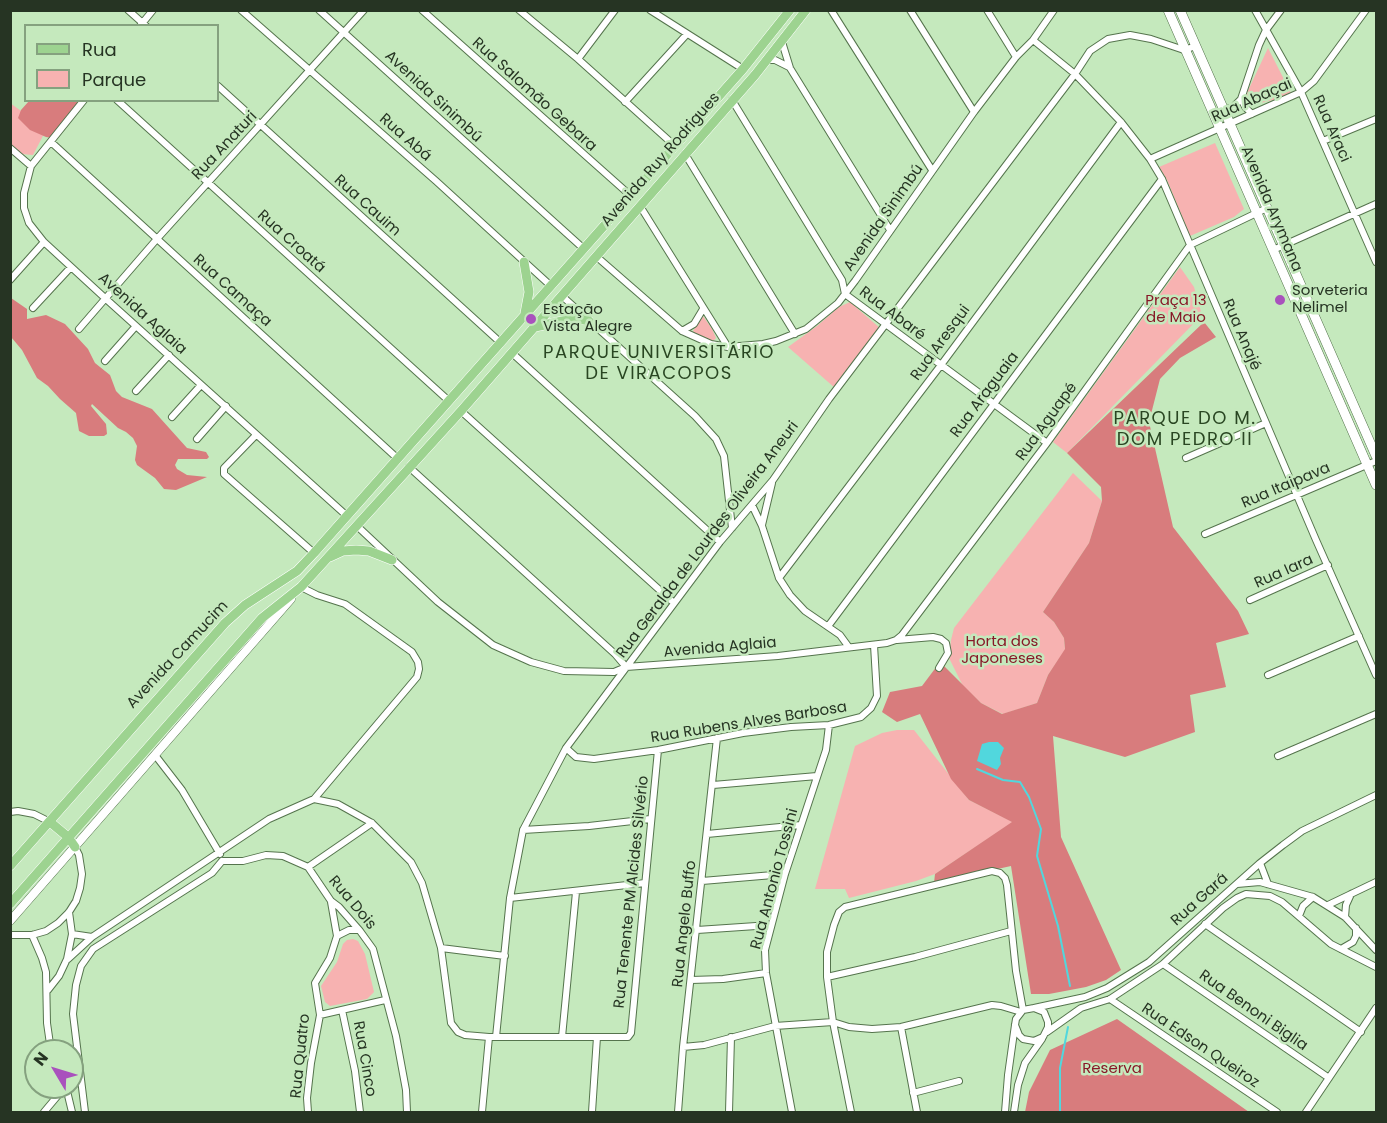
<!DOCTYPE html>
<meta charset="utf-8">
<style>
body{margin:0}
#map{position:relative;width:1387px;height:1123px;overflow:hidden;background:#c5e9bd;font-family:Poppins,sans-serif}
canvas{display:block}
.frame{position:absolute;inset:0;border:12px solid #263423;pointer-events:none}
.legend{position:absolute;left:24px;top:24px;width:195px;height:78px;box-sizing:border-box;background:#c5e9bd;border:2px solid #85a17f;margin:0;padding:8px 10px;list-style:none;font-size:18px;color:#263423}
.legend li{display:flex;align-items:center;gap:12px;height:30px}
.legend b{width:30px;border:2px solid #85a17f}
.north{position:absolute;left:24px;top:1039px;width:60px;height:60px;box-sizing:border-box;background:#c5e9bd;border:2px solid #85a17f;border-radius:50%;rotate:308deg;font-size:16px;font-weight:700;line-height:24px;text-align:center;color:#263423}
.north::after{content:'';display:block;margin:auto;width:21px;height:27px;background:#a951bd;clip-path:polygon(50% 0,100% 100%,50% 72%,0 100%)}
</style>
<div id="map">
<canvas width="1387" height="1123"></canvas>
<div class="frame"></div>
<ul class="legend">
<li><b style="height:8px;background:#9dd390"></b>Rua</li>
<li><b style="height:16px;background:#f7b2b1"></b>Parque</li>
</ul>
<div class="north">N</div>
</div>
<script>
const g = document.querySelector('canvas').getContext('2d');
g.lineJoin = 'round';
function paint(path, color) { g.fillStyle = color; g.fill(path, 'evenodd'); }
const poly = rows => new Path2D(rows.map(r => 'M' + r).join(''));
function strokePath(path, color, width, dash) { g.strokeStyle = color; g.lineWidth = width; g.lineCap = dash ? 'butt' : 'round'; g.setLineDash(dash || []); g.stroke(path); }
function write(font, color, halo, rows, align = 'center') {
  g.font = font + ' Poppins,sans-serif'; g.lineWidth = 5; g.setLineDash([]); g.textBaseline = 'middle'; g.strokeStyle = halo; g.fillStyle = color; for (const [text, x, y, turn = 0] of rows) {
    g.save(); g.translate(x, y); g.rotate((+turn || 0) * Math.PI / 180); g.textAlign = isNaN(turn) ? turn : align; if (halo) g.strokeText(text, 0, 0); g.fillText(text, 0, 0); g.restore();
  }
}
paint(poly([
 [1268,48,1292,95,1249,106,1245,97],
 [10,103,31,118,45,132,33,155,21,154,11,145],
 [1215,143,1244,209,1234,217,1190,236,1167,180,1159,167],
 [1180,267,1194,287,1202,315,1067,453,1053,442],
 [850,302,881,329,835,388,788,347,817,326,839,307],
 [703,316,712,329,716,338,713,341,698,337,693,331],
 [1073,473,1102,501,1089,543,1043,612,1054,622,1064,638,1065,650,1048,675,1037,703,1003,714,981,703,963,686,949,658,951,640,954,628],
 [897,730,914,730,969,800,1013,822,935,874,916,881,849,898,845,889,815,889,855,746,882,733],
 [353,939,358,941,365,954,374,992,367,999,330,1006,325,1002,321,986,337,962,343,944,347,940]
]), '#f7b2b1');
paint(poly([
 [29,101,86,101,52,138,46,137,30,130,18,118,21,110],
 [11,298,27,309,27,319,46,315,65,324,88,349,95,363,110,375,116,391,122,397,152,409,187,448,206,452,209,457,207,459,178,459,175,465,177,469,187,475,207,477,176,490,164,489,155,478,137,465,135,460,137,446,133,438,126,432,118,428,92,404,91,406,106,424,107,434,104,436,89,436,79,431,76,413,60,399,48,386,37,378,22,350,11,337],
 [1204,322,1216,337,1180,358,1160,379,1149,422,1173,527,1238,611,1249,634,1216,643,1226,687,1190,695,1195,732,1125,757,1053,736,1061,837,1121,970,1106,980,1086,987,1049,994,1031,994,1011,866,934,883,935,874,1012,822,969,800,951,779,920,714,897,722,882,712,890,692,922,686,940,662,981,703,1002,714,1037,703,1048,675,1065,649,1064,638,1054,622,1043,612,1089,543,1102,501,1101,487,1067,453],
 [1117,1019,1249,1112,1025,1112,1029,1092,1050,1050]
]), '#d87c7d');
paint(poly([
 [989,742,998,742,1004,748,1000,758,1001,764,997,770,977,761,982,744]
]), '#51d7dd');
strokePath(poly([
 [977,769,1003,780,1020,782,1029,797,1041,829,1037,856,1058,926,1070,986],
 [1060,1112,1060,1068,1068,1027]
]), '#51d7dd', 2);
const minor = poly([
 [128,10,146,26],
 [241,10,436,181,551,286],
 [319,10,584,249],
 [422,10,631,196],
 [519,10,578,59,675,146],
 [650,10,743,69],
 [831,10,932,170],
 [910,10,974,112],
 [987,10,1016,57],
 [1255,10,1301,92,1376,262],
 [140,26,153,10],
 [1033,40,1075,74,1121,122,1150,159,1162,179,1316,540,1376,675],
 [782,42,790,68,890,230],
 [578,59,615,10],
 [768,60,775,60,789,67],
 [218,86,501,343],
 [1241,99,1245,107,1252,114],
 [84,100,31,166,24,193,24,208,29,223,44,242,106,299,347,516],
 [117,100,449,401],
 [732,100,842,280,845,294,1047,443],
 [625,102,687,34],
 [1224,110,1233,107,1241,99,1259,45,1266,30,1281,10],
 [1323,141,1376,119],
 [51,142,397,458],
 [10,148,31,166],
 [685,154,795,334],
 [1150,159,1301,92,1314,81,1366,10],
 [640,206,728,347],
 [1273,250,1376,204],
 [597,257,682,331,711,344,728,347,763,344,776,341,806,329,838,303,855,281,974,112,1016,57,1033,40,1054,10],
 [10,280,44,242],
 [562,296,695,416,716,439,724,456,732,528],
 [33,308,71,267],
 [79,329,156,240,364,10],
 [682,331,694,324,703,309],
 [512,353,720,542],
 [105,361,136,326],
 [136,391,169,355],
 [461,411,674,603],
 [172,417,201,385],
 [256,435,224,468,224,474,314,553],
 [197,439,226,406],
 [1186,458,1266,423],
 [409,467,615,654,626,667],
 [752,505,762,526,779,578,790,595,805,611,840,635,848,646],
 [762,525,772,483],
 [357,526,438,602,493,645,531,662,564,671,614,672,626,667,778,656,887,643,896,640,902,635,1047,443,1190,245,1267,208],
 [1205,534,1376,461],
 [779,578,941,365,1121,122],
 [301,587,317,595,345,604,412,652,418,662,419,669,417,677,314,799],
 [1250,600,1328,565],
 [829,625,1162,179],
 [897,640,933,637,941,639,946,643,948,653,939,668],
 [1268,675,1359,636],
 [566,748,576,757,594,759,658,750,743,733,791,727,829,725,861,717,871,708,877,696,874,645],
 [155,755,182,790,220,854],
 [1278,756,1376,714],
 [713,785,817,776],
 [10,812,18,811,34,814,50,822],
 [523,830,589,826,650,819],
 [707,834,801,825],
 [222,861,243,861,266,855,283,856,308,867,331,901,339,907,360,931,373,949,396,1036,406,1090,407,1112],
 [1260,863,1268,884],
 [308,867,372,823],
 [702,881,785,874],
 [1237,884,1260,882,1313,897,1345,917,1376,950],
 [510,898,645,883],
 [1328,905,1376,882],
 [1299,916,1303,906,1313,897],
 [1345,917,1346,905,1351,894],
 [1205,924,1361,1032],
 [697,930,771,925],
 [72,934,92,937,269,819,314,799,338,804,372,823,411,862,422,883,441,948,451,1023,458,1032,465,1035,489,1037,628,1037,631,1033,658,750],
 [10,935,32,935,46,931,58,923,69,912,76,901,80,888,82,874,79,855,75,847],
 [32,935,42,958,46,972,47,1023,51,1051],
 [337,936,349,930,359,930],
 [441,948,505,956],
 [1341,949,1353,942,1356,936,1356,928],
 [68,959,92,937],
 [1163,964,1329,1078],
 [827,977,915,957,1011,931],
 [691,980,723,979,766,973],
 [48,990,59,976,67,959,72,934,69,912],
 [1110,999,1277,1112],
 [1034,1008,1085,997,1107,988,1149,962,1260,863,1283,845,1302,831,1376,795],
 [342,1010,355,1071,360,1112],
 [320,1015,385,1000],
 [901,1027,917,1112],
 [1047,1032,1081,1008,1110,999,1163,964,1223,908,1237,898,1246,894,1270,896,1282,902,1331,944,1376,967],
 [496,1037,510,898,523,830,566,748,720,542,773,480,829,399,1075,74,1090,51,1108,39,1130,35,1151,39,1184,50,1196,46],
 [562,1037,576,892],
 [683,1047,704,1045,775,1026,833,1022,849,1027,872,1029,901,1027,992,1005,1001,1006,1021,1012],
 [66,1087,72,1112],
 [913,1093,959,1081],
 [44,1112,65,1087],
 [85,1112,73,1014,76,985,81,966,93,949,212,873,222,861],
 [308,1112,307,1098,311,1063,320,1015,315,983,330,958,337,936,331,902],
 [482,1112,489,1037],
 [592,1112,597,1037],
 [678,1112,683,1047,717,738],
 [729,1112,731,1037],
 [792,1112,766,973,765,950,785,874,826,750,829,725],
 [851,1112,833,1022,827,977,827,952,834,925,839,912,845,907,992,871,1000,873,1005,878,1007,885,1016,971,1023,1010],
 [1005,1112,1008,1075,1015,1025,1016,1019,1023,1010,1034,1008,1044,1012,1048,1022,1048,1027,1043,1037,1034,1041,1023,1039,1019,1035,1015,1025],
 [1014,1112,1018,1085,1025,1063,1042,1039],
 [1306,1112,1376,1008]
]);
const tertiary = poly([
 [10,921,291,599]
]);
const secondary = poly([
 [1168,10,1376,485],
 [1180,10,1376,456]
]);
const primary = poly([
 [524,262,529,292,525,313],
 [535,327,576,318,589,321],
 [330,557,343,551,356,550,369,551,392,560],
 [50,822,68,837,75,847],
 [10,866,225,623,245,605,297,571,314,553,743,69,790,10],
 [10,904,262,618,301,587,461,411,755,75,806,10]
]);
strokePath(minor, '#55744d', 8);
strokePath(tertiary, '#55744d', 9);
strokePath(secondary, '#55744d', 10);
strokePath(primary, '#fff', 10);
strokePath(minor, '#fff', 6);
strokePath(tertiary, '#fff', 8);
strokePath(secondary, '#fff', 9);
strokePath(primary, '#9dd390', 9);
for (const [x, y, r, color] of [
 [1280,300,6,"#a951bd"],
 [531,319,6,"#a951bd"]
]) { const dot = new Path2D(); dot.arc(x, y, r, 0, 2 * Math.PI); g.fillStyle = color; g.fill(dot); strokePath(dot, '#c5e9bd', 2); }
write('15px', '#263423', '#c5e9bd', [
 ["Rua Salomão Gebara",534,95,42],
 ["Avenida Sinimbú",433,97,43],
 ["Rua Abaçai",1252,101,-24],
 ["Rua Araci",1331,129,66],
 ["Rua Abá",405,138,41],
 ["Rua Anaturi",225,146,-47],
 ["Avenida Ruy Rodrigues",661,160,-49],
 ["Rua Cauim",367,206,42],
 ["Avenida Arymana",1271,209,67],
 ["Avenida Sinimbú",884,218,-55],
 ["Rua Croatá",291,242,42],
 ["Rua Camaça",232,291,42],
 ["Avenida Aglaia",142,314,42],
 ["Rua Abaré",892,314,37],
 ["Rua Anajé",1241,335,67],
 ["Rua Aresqui",941,343,-54],
 ["Rua Araguaia",985,395,-53],
 ["Rua Aguapé",1047,422,-54],
 ["Rua Itaipava",1286,486,-23],
 ["Rua Geralda de Lourdes Oliveira Aneuri",708,540,-53],
 ["Rua Iara",1284,572,-24],
 ["Avenida Aglaia",720,648,-5],
 ["Avenida Camucim",178,655,-47],
 ["Rua Rubens Alves Barbosa",749,723,-9],
 ["Rua Antonio Tossini",775,879,-75],
 ["Rua Tenente PM Alcides Silvério",632,892,-84],
 ["Rua Gará",1200,900,-42],
 ["Rua Dois",352,903,50],
 ["Rua Angelo Buffo",685,924,-84],
 ["Rua Benoni Biglia",1253,1011,35],
 ["Rua Edson Queiroz",1200,1046,34],
 ["Rua Quatro",301,1056,-84],
 ["Rua Cinco",364,1059,80]
]);
write('15px', '#263423', '#c5e9bd', [
 ["Sorveteria",1292,291],
 ["Nelimel",1292,308],
 ["Estação",543,310],
 ["Vista Alegre",543,327]
], 'left');
write('15px', '#871827', '#c5e9bd', [
 ["Praça 13",1176,301],
 ["de Maio",1176,318],
 ["Horta dos",1002,642],
 ["Japoneses",1002,659],
 ["Reserva",1112,1069]
]);
g.letterSpacing = '1.5px';
write('18px', '#294622', '#c5e9bd', [
 ["PARQUE UNIVERSITÁRIO",659,353],
 ["DE VIRACOPOS",659,374],
 ["PARQUE DO M.",1185,419],
 ["DOM PEDRO II",1185,440]
]);
g.letterSpacing = '0px';
</script>
